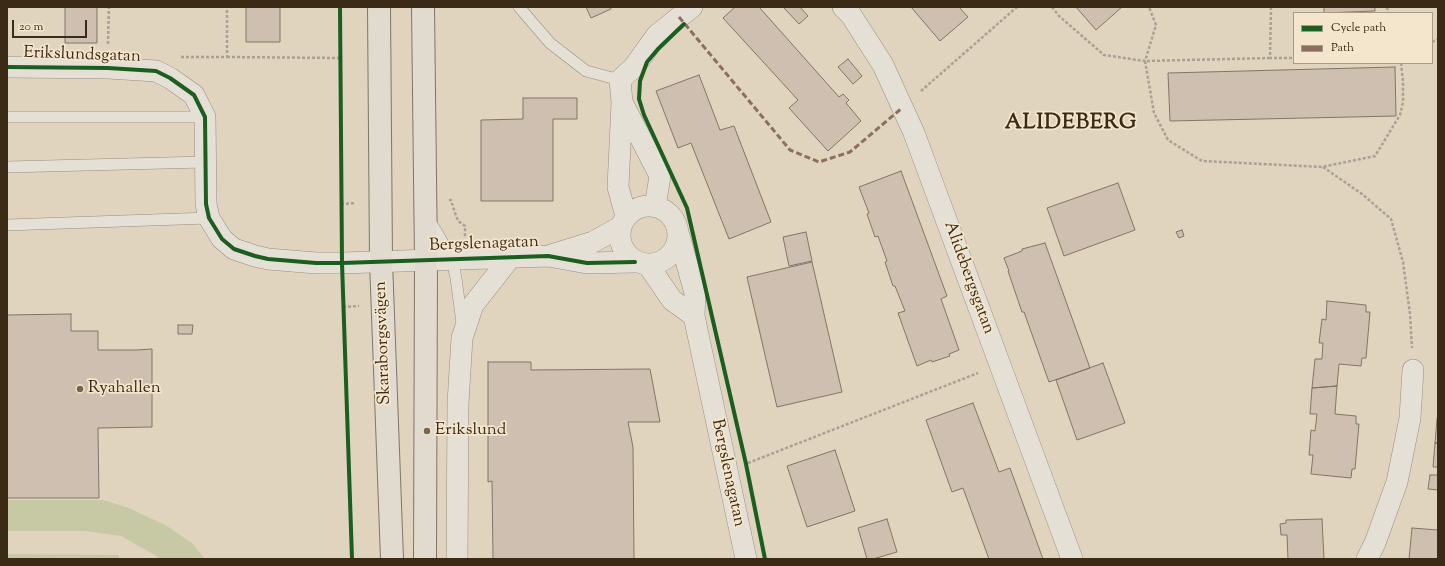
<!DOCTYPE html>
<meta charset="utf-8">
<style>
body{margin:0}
#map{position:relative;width:1445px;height:566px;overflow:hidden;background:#e0d4be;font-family:"Sorts Mill Goudy",serif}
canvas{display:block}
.frame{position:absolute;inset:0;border:8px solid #3b2a16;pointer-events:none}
.legend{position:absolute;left:1293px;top:12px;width:140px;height:52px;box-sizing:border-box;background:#f3e6cc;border:1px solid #a99b83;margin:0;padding:5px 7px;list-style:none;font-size:12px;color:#3b2a16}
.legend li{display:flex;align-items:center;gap:8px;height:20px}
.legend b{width:20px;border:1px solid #a99b83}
.scale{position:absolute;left:12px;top:20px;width:75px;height:18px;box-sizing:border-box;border:2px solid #3b2a16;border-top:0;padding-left:5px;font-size:12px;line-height:14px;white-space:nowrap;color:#3b2a16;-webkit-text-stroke:3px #f3e6cc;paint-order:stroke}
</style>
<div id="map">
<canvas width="1445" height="566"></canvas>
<div class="frame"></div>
<ul class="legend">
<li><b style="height:5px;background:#1b5e20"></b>Cycle path</li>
<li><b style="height:5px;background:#8d6e63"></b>Path</li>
</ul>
<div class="scale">20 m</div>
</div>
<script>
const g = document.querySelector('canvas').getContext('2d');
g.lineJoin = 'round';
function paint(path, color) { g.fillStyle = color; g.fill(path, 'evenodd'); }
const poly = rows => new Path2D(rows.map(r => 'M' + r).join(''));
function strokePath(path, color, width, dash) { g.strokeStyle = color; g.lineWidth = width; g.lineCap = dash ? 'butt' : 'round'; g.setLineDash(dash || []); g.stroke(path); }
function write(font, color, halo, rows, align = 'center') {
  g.font = font + ' "Sorts Mill Goudy",serif'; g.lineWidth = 3.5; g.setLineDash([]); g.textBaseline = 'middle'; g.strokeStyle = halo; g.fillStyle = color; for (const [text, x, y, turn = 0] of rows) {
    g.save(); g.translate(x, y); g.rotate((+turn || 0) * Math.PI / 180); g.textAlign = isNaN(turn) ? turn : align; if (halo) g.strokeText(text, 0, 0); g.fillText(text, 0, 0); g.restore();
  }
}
paint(poly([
 [7,500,103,500,129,508,167,526,193,544,205,559,160,559,155,555,121,536,85,531,7,531],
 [7,554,119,555,119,559,7,559]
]), '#c7c9a5');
const building = poly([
 [65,7,97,7,97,43,65,43,65,7],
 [246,7,280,7,280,42,246,42,246,7],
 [586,7,611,7,611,9,591,18,586,7],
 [735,7,759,7,839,97,843,94,849,100,846,103,861,121,828,151,789,108,798,100,723,18,735,7],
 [785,7,800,7,808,16,799,24,784,8,785,7],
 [911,7,959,7,968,17,940,41,911,7],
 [1076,7,1122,7,1096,30,1076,7],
 [1324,7,1375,7,1375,11,1324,13,1324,7],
 [848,59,862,76,853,84,838,67,848,59],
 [1395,67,1396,116,1170,121,1168,73,1395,67],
 [699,75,720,130,734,126,771,222,729,239,691,143,678,148,656,91,699,75],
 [523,98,577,98,577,119,553,119,553,201,481,201,481,120,523,119,523,98],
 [901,171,947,296,941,299,959,350,949,354,950,356,932,362,931,360,917,366,898,313,905,311,895,286,893,286,885,262,887,261,878,236,875,237,867,214,869,213,859,187,901,171],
 [1118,183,1135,230,1064,256,1047,208,1118,183],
 [1182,230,1184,236,1179,238,1176,232,1182,230],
 [806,232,812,261,789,266,783,237,806,232],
 [1045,243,1090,368,1049,382,1024,312,1022,312,1008,271,1009,271,1004,258,1022,251,1022,249,1045,243],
 [812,262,842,392,777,407,747,277,812,262],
 [1327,301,1366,305,1366,312,1370,312,1366,358,1362,358,1361,366,1339,364,1337,386,1312,388,1315,359,1322,359,1323,343,1319,343,1322,319,1326,320,1327,301],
 [71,314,71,331,98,331,98,350,137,350,152,349,152,427,98,428,99,498,7,498,7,315,71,314],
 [178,325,193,325,192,334,178,334,178,325],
 [488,362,531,362,531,370,650,369,660,422,628,422,633,447,634,559,493,559,492,481,488,482,488,362],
 [1103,363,1125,423,1077,440,1056,380,1103,363],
 [1337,386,1335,414,1356,416,1356,424,1359,424,1355,469,1352,469,1351,478,1311,474,1313,455,1309,455,1311,430,1315,431,1317,414,1310,414,1312,388,1337,386],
 [973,403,999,472,1010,468,1043,559,989,559,963,488,952,492,926,420,973,403],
 [1437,419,1438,419,1438,443,1435,443,1437,419],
 [1435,443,1438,443,1438,467,1433,467,1435,443],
 [835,450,855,511,807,527,787,466,835,450],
 [1430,475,1438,475,1438,490,1428,489,1430,475],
 [887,519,897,552,873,559,867,559,858,528,887,519],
 [1322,519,1324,559,1288,559,1287,535,1281,535,1280,524,1286,523,1286,520,1322,519],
 [1412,528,1438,530,1438,559,1409,559,1412,528]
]);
paint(building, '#cfbfb0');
strokePath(building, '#7f7668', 1);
const lane = poly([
 [519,7,550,43,586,71,620,80],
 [7,117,205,117],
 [7,167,205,162],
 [429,220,439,236,452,260,456,278,462,323],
 [7,225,209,218]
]);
const street = poly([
 [843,7,851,15,883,65,914,133,1072,559],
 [7,67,108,68,156,71,170,78,194,95,205,117,206,204,209,218,222,239,234,249,255,256,268,259,316,263,342,263,548,256,587,263,635,262],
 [622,103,618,187,626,216],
 '620 235a29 29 0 1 1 58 0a29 29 0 1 1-58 0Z',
 [655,207,660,176,622,102,620,80,634,67,657,35,692,7],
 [678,232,695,293,694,316,746,559],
 [551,255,593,242,620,227],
 [648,265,672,300,694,316],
 [457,559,458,403,462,338,473,305,510,258],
 [1367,559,1375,543,1397,482,1410,418,1413,370]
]);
const primary = poly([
 [379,7,381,261,392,559],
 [423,7,426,261,425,559]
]);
strokePath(lane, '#968e7f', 12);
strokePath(street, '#968e7f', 22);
strokePath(primary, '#7f7668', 24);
strokePath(poly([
 [1052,7,1059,16,1104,55,1145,61,1156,25,1149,7],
 [1271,7,1270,58,1294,58],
 [1387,7,1388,13],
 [1432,42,1438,39],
 [108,44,109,7],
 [181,57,227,57,227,7],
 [227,57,340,58],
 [1270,58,1145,61,1154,113,1168,140,1202,161,1322,167,1375,156,1400,115,1403,102,1403,81,1401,63],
 [921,91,1017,7],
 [1323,167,1362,194,1391,219,1403,262,1410,314,1412,348],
 [449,200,451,200,455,213,458,221,465,226,465,237],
 [341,204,356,203],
 [343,307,359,306],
 [748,463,978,373]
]), '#a7a196', 2.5, [3, 2]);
strokePath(lane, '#e5e0d5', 11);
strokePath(street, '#e5e0d5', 21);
strokePath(primary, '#e1dace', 22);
strokePath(poly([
 [679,17,790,150,819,162,850,152,902,108]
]), '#8d6e63', 3, [6, 3]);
strokePath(poly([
 [340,7,342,263,352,559],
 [684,24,658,49,647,62,640,81,639,99,644,115,687,208,746,464,765,559],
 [7,67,108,68,156,71,170,78,194,95,205,117,206,204,209,218,222,239,234,249,255,256,268,259,316,263,342,263,548,256,587,263,635,262]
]), '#1b5e20', 4);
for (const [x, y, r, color] of [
 [80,389,4,"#756651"],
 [427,431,4,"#756651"]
]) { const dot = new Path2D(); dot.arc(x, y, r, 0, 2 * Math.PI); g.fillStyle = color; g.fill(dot); strokePath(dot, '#f3e6cc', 1.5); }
write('17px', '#3b2a16', '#f3e6cc', [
 ["Erikslundsgatan",82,56,2],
 ["Bergslenagatan",484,245,-2],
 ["Alidebergsgatan",968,278,70],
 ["Skaraborgsvägen",384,343,-92],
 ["Bergslenagatan",727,473,78]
]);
write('17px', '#3b2a16', '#f3e6cc', [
 ["Ryahallen",88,389],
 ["Erikslund",435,431]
], 'left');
g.letterSpacing = '1px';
write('bold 21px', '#3b2a16', '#f3e6cc', [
 ["ALIDEBERG",1071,124]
]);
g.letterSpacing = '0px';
</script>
